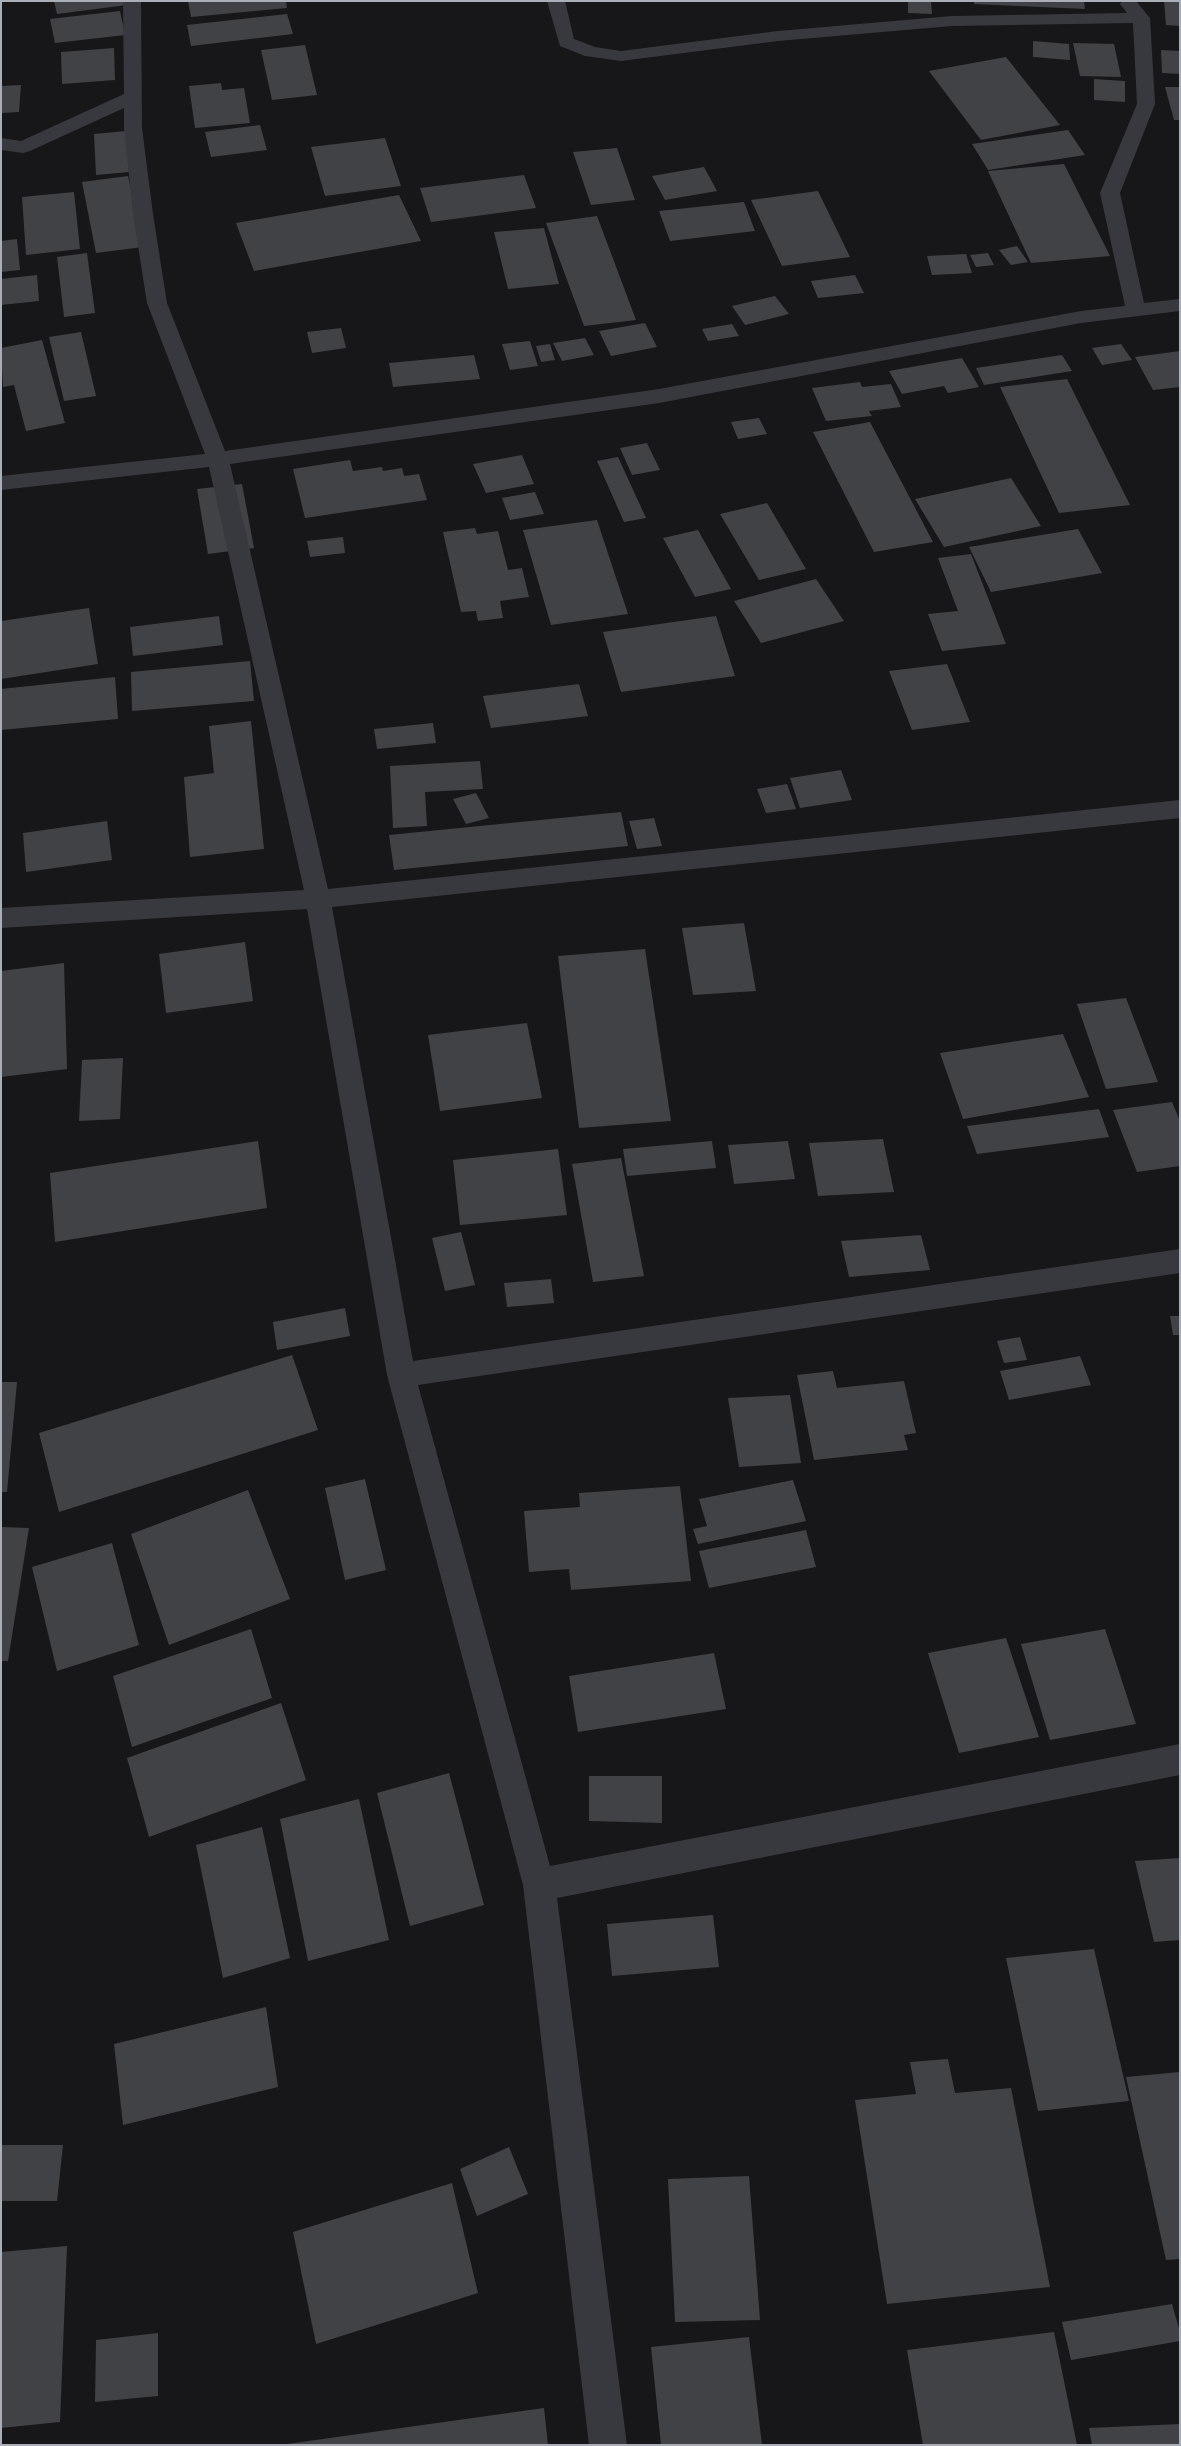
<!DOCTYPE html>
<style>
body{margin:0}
#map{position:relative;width:1181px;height:2446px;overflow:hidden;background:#171719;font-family:Mulish,sans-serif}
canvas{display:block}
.frame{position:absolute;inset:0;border:2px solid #aaaeb9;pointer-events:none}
</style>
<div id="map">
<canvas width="1181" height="2446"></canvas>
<div class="frame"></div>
</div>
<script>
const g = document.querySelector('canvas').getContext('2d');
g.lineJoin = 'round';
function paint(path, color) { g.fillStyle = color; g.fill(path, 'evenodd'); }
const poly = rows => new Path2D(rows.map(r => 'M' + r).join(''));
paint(poly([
 [54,1,126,1,127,5,57,14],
 [188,1,286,1,287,8,191,17],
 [908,1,931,1,932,14,908,13],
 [974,1,1084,1,1085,9,974,4],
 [1164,1,1180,1,1180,26,1166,25],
 [120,11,125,35,55,43,50,19],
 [287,14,293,34,191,46,187,25],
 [1033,41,1069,44,1070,60,1033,57],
 [1073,43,1114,44,1121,77,1080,76],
 [305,45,317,95,272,100,261,50],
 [114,48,115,80,62,84,61,52],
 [1161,50,1180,51,1180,74,1162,73],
 [1006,57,1060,125,981,140,929,71],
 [1094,79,1125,81,1125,102,1094,100],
 [221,83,222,90,244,88,250,123,195,128,189,86],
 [21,85,19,112,1,113,1,86],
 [1165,87,1180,87,1180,120,1174,120],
 [260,125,267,150,211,157,205,132],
 [1068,130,1085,155,988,170,972,144],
 [126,131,129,172,96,175,94,134],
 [385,138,401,186,325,196,311,147],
 [617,148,635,200,591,205,573,152],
 [1064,164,1110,256,1031,263,988,171],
 [704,167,717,191,665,200,652,176],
 [524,175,536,208,431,222,420,188],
 [128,176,143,247,96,253,82,182],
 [818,191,850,257,782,266,751,200],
 [74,192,80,249,26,255,22,197],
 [399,195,421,241,254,271,236,223],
 [744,202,755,231,670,241,659,211],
 [597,216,636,320,584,326,546,223],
 [544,228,559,284,508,289,494,232],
 [17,239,20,270,1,272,1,241],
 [1017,246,1028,262,1011,265,999,250],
 [87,253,95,313,64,317,57,257],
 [988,253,994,265,976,267,970,255],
 [966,254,972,273,932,275,927,256],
 [37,275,39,301,1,305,1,279],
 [855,275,864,293,818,298,811,281],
 [775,296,789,314,745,325,732,306],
 [645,323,657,347,611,356,599,331],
 [732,324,739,336,708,341,702,329],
 [341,328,346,348,312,353,307,332],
 [81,332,96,396,64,401,49,337],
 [585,338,594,355,562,361,553,343],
 [42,340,65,423,26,431,14,385,3,387,1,348],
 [530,341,538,366,510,370,502,344],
 [550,344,555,360,541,362,536,346],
 [1121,344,1132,360,1102,365,1092,348],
 [1180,351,1180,387,1153,390,1135,357],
 [474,355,480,379,393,387,389,363],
 [1062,355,1072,371,984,385,976,368],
 [962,358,979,387,948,393,944,386,902,394,889,371],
 [1067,379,1130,505,1059,513,1000,387],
 [860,382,862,387,891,384,901,407,869,411,872,416,826,421,812,388],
 [759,418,767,434,738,439,731,422],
 [870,422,933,542,874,552,813,432],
 [647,443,660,470,632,475,620,448],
 [522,455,534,484,486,493,473,464],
 [618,457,646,518,624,522,597,461],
 [350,460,353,471,382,467,383,471,402,468,404,476,419,474,427,500,305,518,293,469],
 [1011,478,1041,526,944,547,915,499],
 [242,484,254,548,208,554,197,489],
 [535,492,544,514,510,520,502,498],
 [767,503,806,569,759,580,720,514],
 [597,520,628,614,551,625,523,530],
 [475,528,477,534,498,531,508,570,522,568,529,597,500,601,503,618,478,621,476,611,461,612,443,532],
 [1078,529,1102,573,991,592,969,547],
 [698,530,731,589,695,597,663,538],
 [343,537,345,553,310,557,307,541],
 [971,554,1006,644,942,651,928,614,958,611,938,558],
 [816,579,844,621,761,643,734,601],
 [89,608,98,664,1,679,1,621],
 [219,616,223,645,133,656,130,627],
 [716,616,735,676,621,692,603,632],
 [250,661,254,701,132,711,131,672],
 [947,664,970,722,912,730,889,671],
 [115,677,118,719,1,730,1,689],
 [579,684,588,716,491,728,483,696],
 [251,721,264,849,190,857,184,777,214,773,209,726],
 [433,723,436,743,377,749,374,729],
 [480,761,483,789,425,792,427,826,393,828,390,766],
 [841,770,852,800,800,808,790,778],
 [787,784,796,809,766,813,757,789],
 [476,793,489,818,466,824,453,799],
 [621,812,628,846,394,870,389,835],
 [654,818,662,846,637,849,629,821],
 [107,821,112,860,26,872,23,833],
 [744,923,756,991,693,995,682,928],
 [245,942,253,1001,166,1013,159,954],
 [645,949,671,1121,579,1128,558,956],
 [64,963,67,1069,1,1077,1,971],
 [1126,998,1158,1082,1106,1089,1077,1004],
 [527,1023,542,1098,440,1111,428,1035],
 [1063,1034,1089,1097,963,1119,940,1053],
 [123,1058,120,1119,79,1121,82,1060],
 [1172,1102,1180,1121,1180,1166,1137,1172,1113,1110],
 [1099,1109,1109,1137,977,1154,967,1126],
 [883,1139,894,1192,818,1196,809,1143],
 [258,1141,267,1208,55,1242,50,1173],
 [712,1141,716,1168,627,1176,623,1149],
 [788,1141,795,1179,734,1184,728,1145],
 [558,1149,567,1215,460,1225,453,1160],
 [621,1158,644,1276,593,1282,572,1164],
 [461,1232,475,1285,445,1291,432,1238],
 [921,1235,930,1270,849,1277,841,1241],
 [551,1279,554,1303,507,1307,504,1283],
 [345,1308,350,1336,277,1350,273,1322],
 [1170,1316,1180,1316,1180,1335,1173,1335],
 [1020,1337,1027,1360,1004,1363,997,1341],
 [292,1355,318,1430,59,1512,39,1433],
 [1080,1356,1091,1385,1009,1400,1000,1371],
 [833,1371,837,1388,904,1381,916,1433,904,1435,908,1450,814,1460,797,1375],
 [1,1382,17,1382,7,1492,1,1492],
 [790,1395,801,1463,739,1467,728,1398],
 [365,1479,386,1570,345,1580,325,1488],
 [793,1480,806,1521,698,1544,693,1529,707,1526,699,1499],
 [680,1486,691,1581,571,1590,569,1569,529,1572,524,1511,580,1507,579,1493],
 [248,1490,290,1599,169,1645,131,1534],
 [1,1527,29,1528,8,1661,1,1661],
 [806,1530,816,1567,709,1588,699,1551],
 [112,1543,139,1645,57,1671,32,1567],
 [251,1629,272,1698,132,1747,113,1676],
 [1105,1629,1136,1724,1050,1740,1021,1644],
 [1006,1638,1039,1737,959,1753,928,1653],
 [714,1653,726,1709,578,1732,569,1676],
 [281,1703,306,1780,149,1837,127,1758],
 [449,1773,484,1905,410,1926,377,1793],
 [589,1776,662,1776,662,1823,589,1821],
 [359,1799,389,1940,308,1961,280,1819],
 [262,1827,290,1958,223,1978,196,1845],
 [1180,1858,1180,1940,1154,1942,1135,1861],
 [713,1915,719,1967,612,1976,607,1924],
 [1094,1949,1129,2101,1038,2111,1006,1958],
 [266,2007,278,2087,123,2125,114,2044],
 [948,2059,955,2093,1011,2088,1050,2287,887,2304,855,2100,916,2094,910,2062],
 [1180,2072,1180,2259,1166,2260,1126,2077],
 [1,2145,63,2145,57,2201,1,2201],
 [509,2147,528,2194,477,2216,460,2169],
 [749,2176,760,2320,675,2322,668,2179],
 [452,2183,478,2293,316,2344,293,2232],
 [67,2246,60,2422,1,2428,1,2252],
 [1172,2304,1180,2332,1180,2341,1071,2360,1062,2322],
 [1054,2332,1077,2445,923,2445,907,2350],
 [158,2333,158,2396,95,2402,96,2340],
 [749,2337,762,2445,661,2445,651,2347],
 [544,2408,548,2445,287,2445,287,2444],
 [1180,2424,1180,2445,1092,2445,1089,2428]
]), '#414246');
paint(poly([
 [123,1,141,1,142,128,153,214,167,303,225,451,659,389,1081,311,1125,306,1100,193,1137,104,1133,23,952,26,778,41,621,61,585,56,560,46,547,1,565,1,574,39,595,47,621,51,778,31,952,16,1127,13,1120,4,1122,1,1136,1,1150,18,1155,104,1120,193,1144,303,1180,299,1180,311,1081,323,659,403,230,464,328,889,1180,800,1180,818,332,907,413,1361,1180,1249,1180,1273,418,1385,550,1866,1180,1744,1180,1775,557,1898,627,2445,589,2445,523,1885,387,1375,307,909,1,928,1,908,304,890,209,467,1,490,1,476,205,454,147,303,133,214,124,128,124,108,30,151,23,153,1,150,1,138,21,141,124,94,123,1]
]), '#38393e');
</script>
